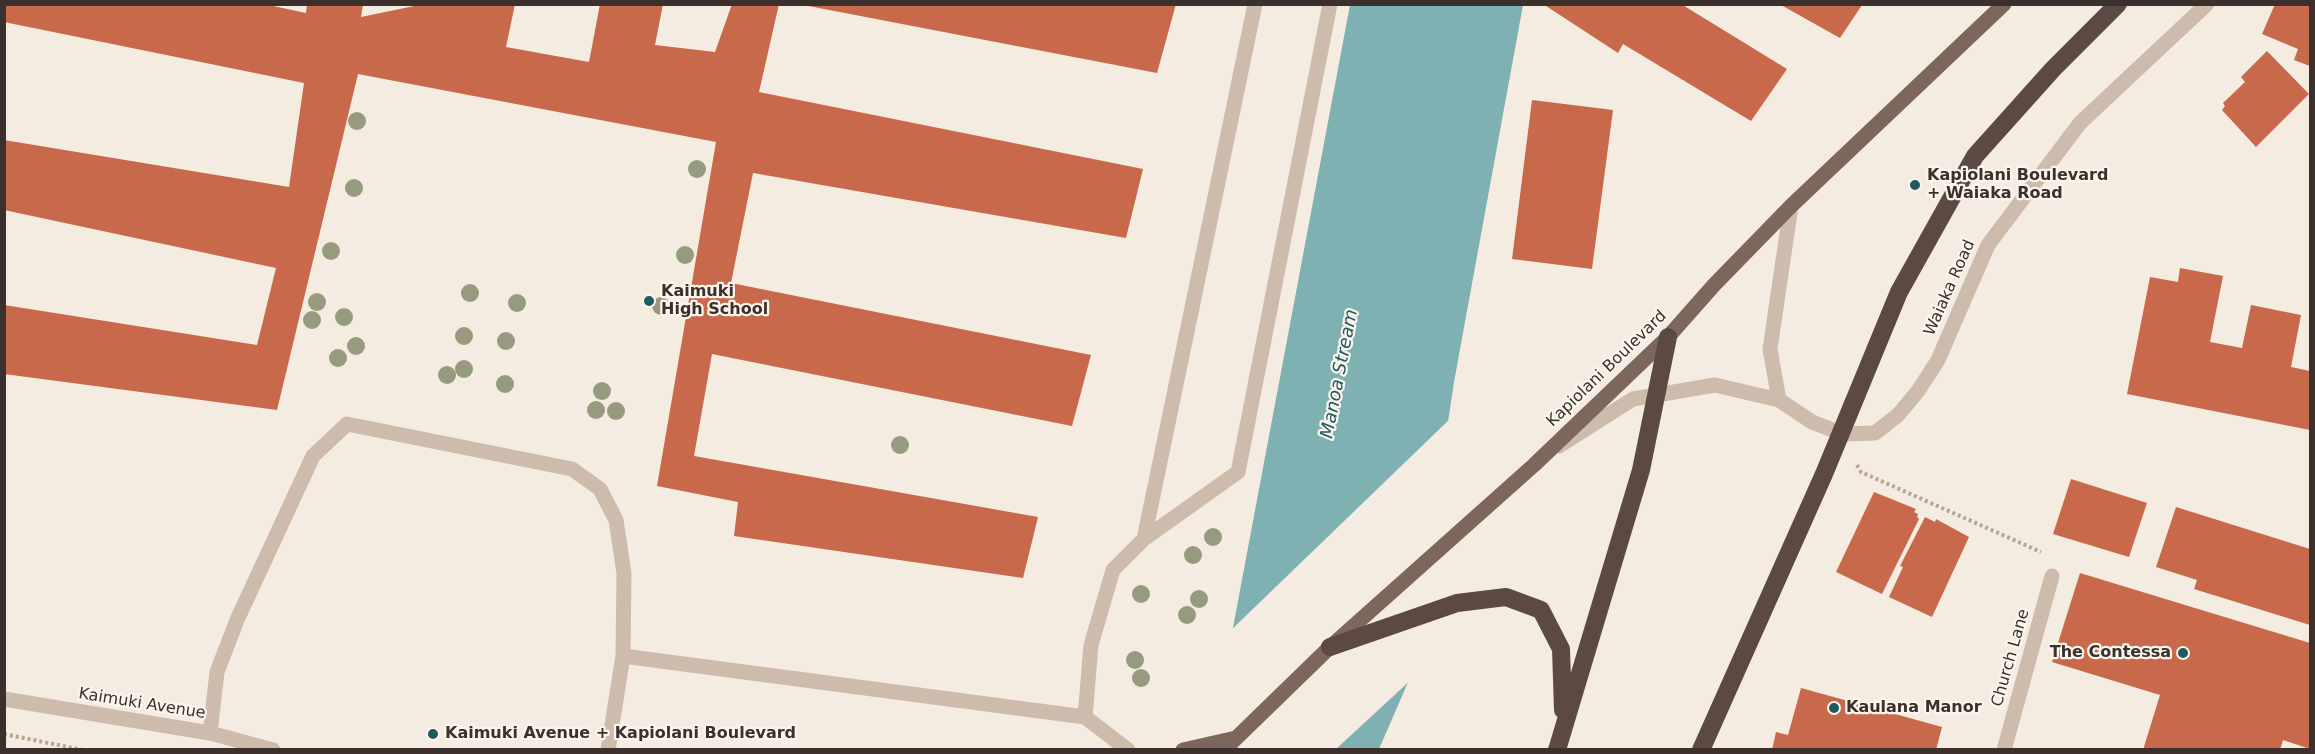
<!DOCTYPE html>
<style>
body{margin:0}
#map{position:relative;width:2315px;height:754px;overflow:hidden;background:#f4ebe1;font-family:"DejaVu Sans",sans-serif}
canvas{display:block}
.frame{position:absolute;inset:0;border:6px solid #3b302b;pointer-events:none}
</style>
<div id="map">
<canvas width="2315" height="754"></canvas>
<div class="frame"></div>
</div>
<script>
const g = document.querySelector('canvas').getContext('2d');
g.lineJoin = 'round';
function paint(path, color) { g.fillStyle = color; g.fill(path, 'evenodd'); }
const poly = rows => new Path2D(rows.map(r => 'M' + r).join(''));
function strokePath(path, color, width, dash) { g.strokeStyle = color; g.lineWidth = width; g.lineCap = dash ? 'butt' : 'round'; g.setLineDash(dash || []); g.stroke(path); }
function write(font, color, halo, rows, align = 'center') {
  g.font = font + ' "DejaVu Sans",sans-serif'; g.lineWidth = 4.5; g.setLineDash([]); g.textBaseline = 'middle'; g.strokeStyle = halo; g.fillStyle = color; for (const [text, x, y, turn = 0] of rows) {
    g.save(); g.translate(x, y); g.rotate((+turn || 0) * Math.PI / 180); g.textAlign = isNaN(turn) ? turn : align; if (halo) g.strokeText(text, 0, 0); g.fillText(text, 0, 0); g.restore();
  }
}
paint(poly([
 [1350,5,1523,5,1454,382,1409,680,1379,749,1210,750]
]), '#7fb0b2');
paint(poly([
 [1452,417,1413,678,1335,750,1207,750,1229,632]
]), '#f4ebe1');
paint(poly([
 [4,4,264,4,306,13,307,4,363,4,361,17,424,4,515,4,506,47,589,62,600,4,663,4,655,45,715,52,732,4,779,4,759,92,1143,169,1126,238,753,173,731,283,1091,355,1072,426,712,354,694,456,1038,517,1023,578,734,536,738,502,657,486,716,142,358,74,277,410,4,374,4,305,257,345,276,268,4,210,4,140,289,187,304,83,4,22],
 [798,4,1176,4,1157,73],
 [1543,4,1681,4,1787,69,1751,121,1623,44,1618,53],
 [2275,4,2310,4,2310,66,2294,60,2298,49,2262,34],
 [1781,5,1862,5,1840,38],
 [2267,51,2309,94,2256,147,2222,110,2225,106,2223,103,2245,82,2241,77],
 [1532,100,1613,110,1592,269,1512,259],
 [2180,268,2223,276,2210,342,2242,348,2251,305,2301,315,2291,367,2310,371,2310,430,2127,394,2150,277,2178,282],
 [2071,479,2147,503,2129,557,2053,534],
 [1874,492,1916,509,1914,512,1918,514,1917,517,1919,519,1882,594,1836,572],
 [2176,507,2310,549,2310,625,2194,589,2197,580,2156,567],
 [1925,517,1935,522,1936,519,1969,537,1932,617,1889,597,1903,567,1900,566],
 [2080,573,2310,643,2310,749,2283,740,2280,750,2143,750,2160,695,2052,662],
 [1801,688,1942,727,1936,750,1772,750,1776,732,1788,735]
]), '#c8694b');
strokePath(poly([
 [1857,465,1861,472,2041,552],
 [4,734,83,750]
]), '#b9a596', 4, [3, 3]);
strokePath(poly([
 [1779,400,1770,349,1791,206],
 [1559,446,1633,399,1715,385,1779,400,1812,422,1843,434,1875,433,1898,415,1918,391,1938,360,1988,245,2080,123,2207,4],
 [1144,539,1255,4],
 [623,656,1085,717,1128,750],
 [4,699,210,733,273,750],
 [1085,717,1091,645,1113,570,1144,539,1238,472,1330,4],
 [210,733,217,672,237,620,313,456,347,424,572,469,600,489,616,520,624,573,623,656,608,750],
 [2004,750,2052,576]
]), '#cdbbac', 15);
strokePath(poly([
 [1183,750,1236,738],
 [1224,750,1330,647,1534,465,1668,337,1714,285,1791,206,2004,4]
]), '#7d675c', 15);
strokePath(poly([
 [1330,647,1457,603,1506,597,1541,610,1561,649,1563,710],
 [1557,750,1641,470,1668,337],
 [1701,750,1824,474,1899,292,1975,156,2053,69,2118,4]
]), '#5c4a42', 18);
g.fillStyle = '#969b7f';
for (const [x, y] of [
 [357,121],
 [697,169],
 [354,188],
 [331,251],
 [685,255],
 [470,293],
 [317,302],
 [517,303],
 [661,306],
 [344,317],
 [312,320],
 [464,336],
 [506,341],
 [356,346],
 [338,358],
 [464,369],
 [447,375],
 [505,384],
 [602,391],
 [596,410],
 [616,411],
 [900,445],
 [1213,537],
 [1193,555],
 [1141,594],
 [1199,599],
 [1187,615],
 [1135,660],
 [1141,678]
]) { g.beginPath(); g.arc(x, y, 9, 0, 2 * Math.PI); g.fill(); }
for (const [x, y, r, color] of [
 [1915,185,6,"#1f5a5e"],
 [649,301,6,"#1f5a5e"],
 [2183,653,6,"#1f5a5e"],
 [1834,708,6,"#1f5a5e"],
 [433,734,6,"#1f5a5e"]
]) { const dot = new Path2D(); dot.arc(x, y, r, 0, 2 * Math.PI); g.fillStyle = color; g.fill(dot); strokePath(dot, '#fbf5ee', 2); }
write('bold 16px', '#3b302b', '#fbf5ee', [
 ["Kapiolani Boulevard",1927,176],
 ["+ Waiaka Road",1927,194],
 ["Kaimuki",661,292],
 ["High School",661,310],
 ["The Contessa",2171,653,"right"],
 ["Kaulana Manor",1846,708],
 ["Kaimuki Avenue + Kapiolani Boulevard",445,734]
], 'left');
write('16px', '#3b302b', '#fbf5ee', [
 ["Waiaka Road",1950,288,-66],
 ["Kapiolani Boulevard",1607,369,-44],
 ["Church Lane",2011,658,-74],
 ["Kaimuki Avenue",142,704,9]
]);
write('italic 18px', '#1f5a5e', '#fbf5ee', [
 ["Manoa Stream",1340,374,-79]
]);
</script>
